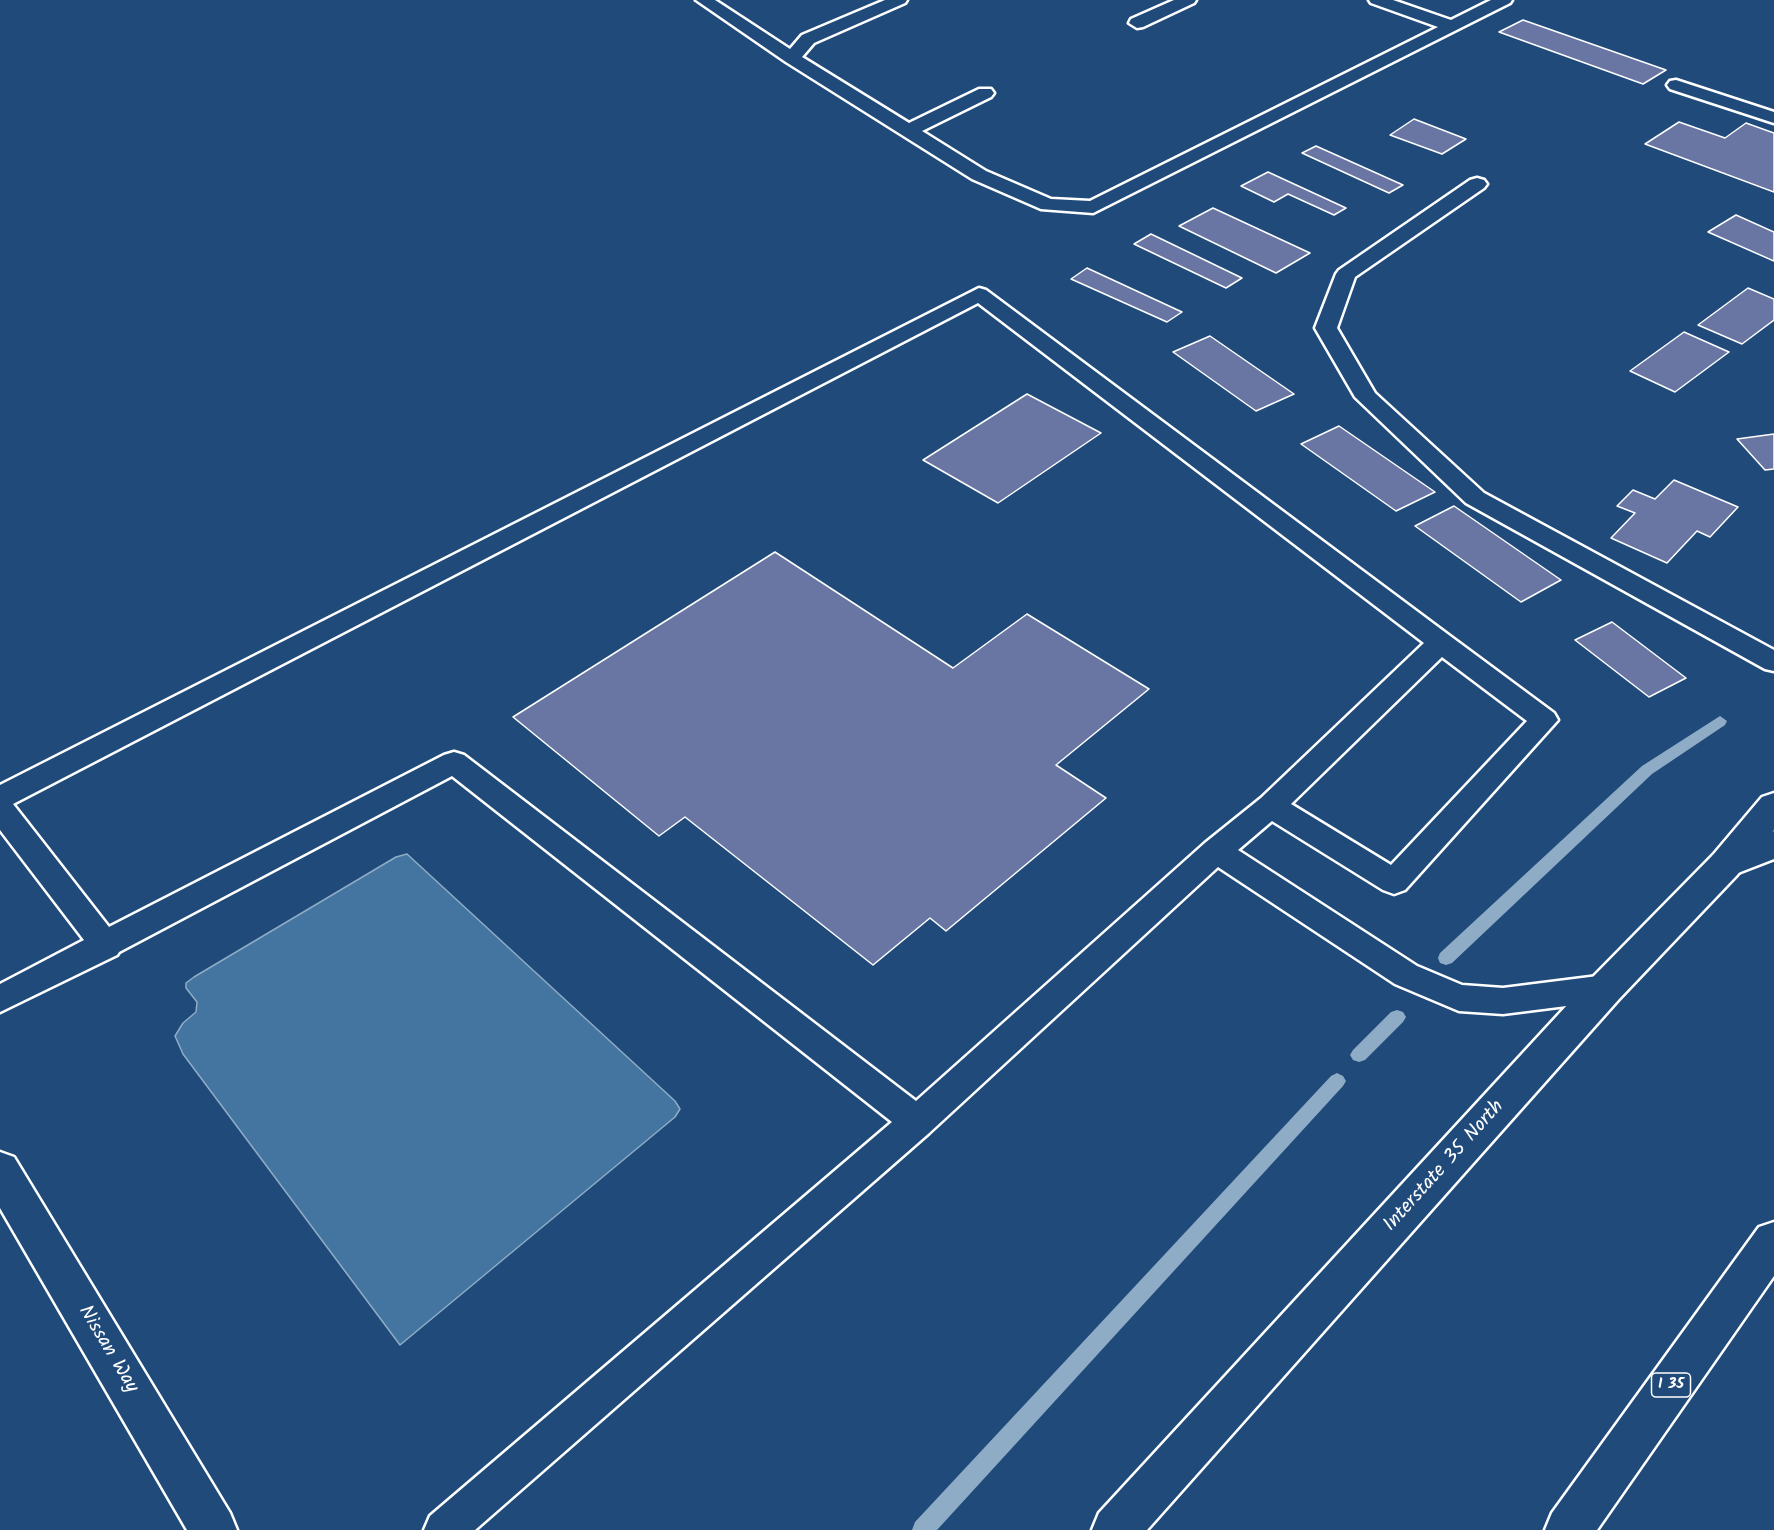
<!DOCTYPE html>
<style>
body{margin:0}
canvas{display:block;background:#1f4a7a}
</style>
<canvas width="1774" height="1530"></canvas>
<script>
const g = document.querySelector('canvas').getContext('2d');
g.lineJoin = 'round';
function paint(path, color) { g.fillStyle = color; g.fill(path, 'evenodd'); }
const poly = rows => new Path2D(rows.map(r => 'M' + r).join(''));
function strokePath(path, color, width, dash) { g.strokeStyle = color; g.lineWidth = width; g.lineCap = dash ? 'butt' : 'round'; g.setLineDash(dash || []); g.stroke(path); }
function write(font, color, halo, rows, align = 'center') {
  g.font = font + ' Kalam,sans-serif'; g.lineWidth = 6; g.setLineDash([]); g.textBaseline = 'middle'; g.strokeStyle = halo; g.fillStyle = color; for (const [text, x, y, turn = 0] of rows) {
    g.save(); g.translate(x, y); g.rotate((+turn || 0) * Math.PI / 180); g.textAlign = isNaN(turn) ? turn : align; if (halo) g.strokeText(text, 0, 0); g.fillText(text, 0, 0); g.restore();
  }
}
const water = poly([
 [407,854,675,1101,680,1109,675,1117,400,1345,183,1054,175,1036,183,1023,196,1012,197,1002,186,988,186,983,194,977,396,857,407,854]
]);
paint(water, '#4475a0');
strokePath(water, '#8facc6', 1.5);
paint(poly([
 [1720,716,1727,721,1725,725,1652,774,1452,963,1446,965,1440,963,1438,958,1440,953,1642,766,1720,716],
 [1397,1010,1403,1012,1406,1017,1403,1022,1365,1060,1359,1062,1353,1060,1350,1055,1353,1050,1391,1012,1397,1010],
 [1337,1073,1343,1076,1346,1081,1343,1086,937,1530,912,1530,915,1522,1331,1076,1337,1073]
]), '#8facc6');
const building = poly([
 [1523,20,1666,70,1643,84,1499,32,1523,20],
 [1414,119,1466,139,1442,154,1390,135,1414,119],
 [1679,122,1725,138,1746,123,1774,133,1774,192,1645,144,1679,122],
 [1316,146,1403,185,1389,193,1302,153,1316,146],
 [1268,172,1346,208,1334,215,1288,194,1274,202,1241,186,1268,172],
 [1213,208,1310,253,1276,273,1179,226,1213,208],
 [1736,215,1774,232,1774,261,1708,232,1736,215],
 [1151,234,1242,278,1226,288,1134,244,1151,234],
 [1087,268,1182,312,1167,322,1071,279,1087,268],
 [1748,288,1774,299,1774,320,1742,344,1698,325,1748,288],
 [1684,332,1729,352,1675,392,1630,371,1684,332],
 [1210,336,1294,394,1256,411,1173,352,1210,336],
 [1027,394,1101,433,998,503,923,460,1027,394],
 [1339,426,1435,492,1396,511,1301,444,1339,426],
 [1774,434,1774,469,1765,470,1737,439,1774,434],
 [1674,480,1738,507,1710,537,1697,531,1667,563,1611,538,1635,513,1617,506,1633,490,1655,499,1674,480],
 [1454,506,1561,580,1521,602,1415,526,1454,506],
 [775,552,953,668,1027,614,1149,689,1056,765,1106,798,946,931,930,918,873,965,685,817,659,836,513,717,775,552],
 [1612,622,1686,678,1649,697,1575,640,1612,622]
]);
paint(building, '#6976a3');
strokePath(building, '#fff', 1.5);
const service = poly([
 [696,0,715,0,790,49,802,35,885,0,907,0,905,3,814,43,802,57,909,123,979,89,991,89,994,93,991,97,922,131,986,171,1051,199,1090,201,1438,27,1371,3,1369,0,1393,0,1451,20,1491,0,1512,0,1510,3,1093,213,1041,209,972,179,786,62,696,0],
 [1174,0,1196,0,1194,3,1143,27,1137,28,1129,23,1131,19,1174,0],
 [1676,80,1774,112,1774,123,1670,89,1667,85,1670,81,1676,80],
 [1477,178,1484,180,1487,184,1484,188,1355,277,1337,328,1375,393,1484,493,1774,650,1774,671,1765,669,1466,503,1355,397,1315,328,1336,274,1339,270,1470,180,1477,178],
 [979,288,986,290,1450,636,1554,713,1558,720,1405,890,1394,894,1383,890,1272,821,1238,850,1417,966,1462,985,1503,988,1606,975,1617,979,1622,988,1617,997,1606,1001,1503,1014,1459,1011,1395,984,1218,867,929,1133,475,1530,424,1530,430,1516,892,1122,452,776,119,952,117,955,0,1012,0,984,84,940,0,830,0,785,979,288],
 [978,303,1424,643,1261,798,1205,843,916,1101,464,755,454,752,444,755,109,927,13,804,978,303],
 [1442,657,1527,721,1391,865,1291,804,1442,657]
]);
const minor = poly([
 [0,1152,14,1157,230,1513,237,1530,187,1530,0,1208,0,1152]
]);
const secondary = poly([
 [1774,793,1774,830,1737,875,1619,999,1147,1530,1092,1530,1099,1513,1593,977,1713,855,1762,797,1774,793]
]);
const motorway = poly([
 [1774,831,1774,859,1725,878,1713,875,1708,865,1713,855,1774,831],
 [1774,1222,1774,1276,1597,1530,1545,1530,1552,1513,1759,1227,1774,1222]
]);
strokePath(service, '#fff', 5);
strokePath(minor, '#fff', 5);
strokePath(secondary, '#fff', 5);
strokePath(motorway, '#fff', 5);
paint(service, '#1f4a7a');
paint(minor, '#1f4a7a');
paint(secondary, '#1f4a7a');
paint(motorway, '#1f4a7a');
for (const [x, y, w] of [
 [1671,1385,39]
]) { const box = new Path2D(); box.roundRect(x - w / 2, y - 12, w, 24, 4.5); g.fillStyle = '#1f4a7a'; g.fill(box); strokePath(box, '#fff', 1.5); }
write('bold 15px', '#fff', null, [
 ["I 35",1671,1385]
]);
write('20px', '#fff', '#1f4a7a', [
 ["Interstate 35 North",1445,1167,-48],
 ["Nissan Way",107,1350,59]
]);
</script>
